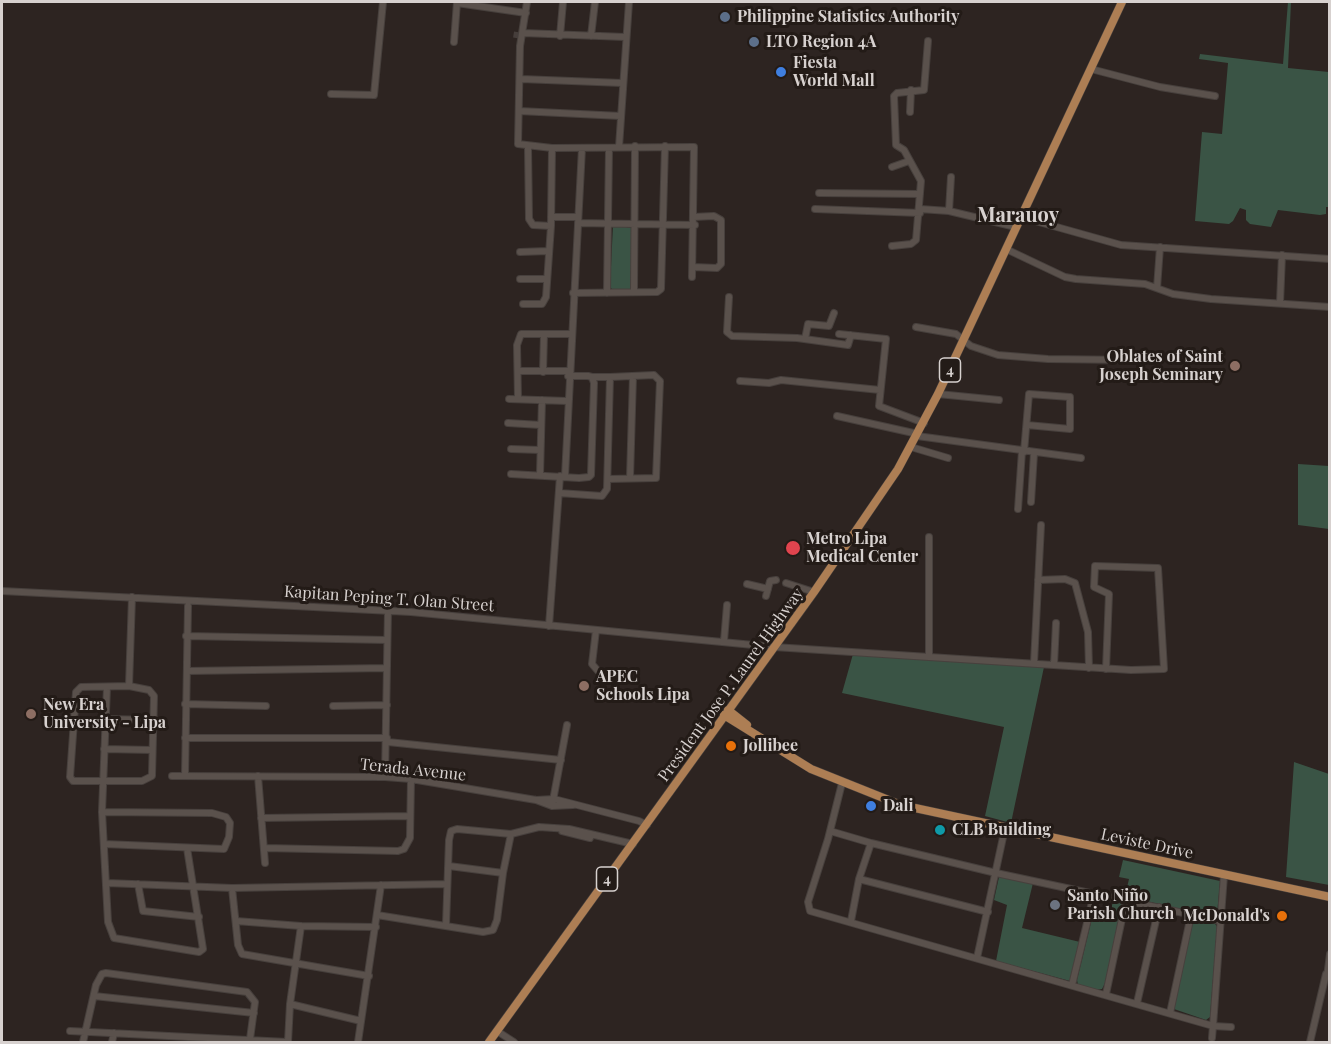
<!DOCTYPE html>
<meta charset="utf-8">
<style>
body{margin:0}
#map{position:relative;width:1331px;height:1044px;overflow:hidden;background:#2d2421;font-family:"Playfair Display",serif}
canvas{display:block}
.frame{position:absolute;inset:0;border:3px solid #d7d1cf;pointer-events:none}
</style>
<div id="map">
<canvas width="1331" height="1044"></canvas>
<div class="frame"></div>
</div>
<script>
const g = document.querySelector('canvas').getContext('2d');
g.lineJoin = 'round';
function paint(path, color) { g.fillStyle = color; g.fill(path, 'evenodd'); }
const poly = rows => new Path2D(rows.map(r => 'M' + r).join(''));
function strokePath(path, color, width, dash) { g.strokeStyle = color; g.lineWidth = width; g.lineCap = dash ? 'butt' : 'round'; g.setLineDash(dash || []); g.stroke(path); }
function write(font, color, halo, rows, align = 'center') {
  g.font = font + ' "Playfair Display",serif'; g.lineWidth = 6; g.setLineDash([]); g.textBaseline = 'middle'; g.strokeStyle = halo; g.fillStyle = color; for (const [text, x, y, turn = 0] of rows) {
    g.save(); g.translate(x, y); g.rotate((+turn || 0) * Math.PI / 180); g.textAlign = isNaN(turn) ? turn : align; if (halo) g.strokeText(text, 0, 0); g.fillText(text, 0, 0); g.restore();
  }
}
paint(poly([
 [1288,2,1291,2,1288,68,1329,72,1329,207,1326,207,1326,214,1320,215,1278,210,1271,227,1250,224,1246,220,1246,210,1240,208,1233,221,1229,224,1195,221,1202,132,1222,134,1228,63,1199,59,1200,54,1283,64],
 [613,225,633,228,631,289,629,290,612,289,610,287],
 [1298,464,1329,466,1329,529,1298,525],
 [853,654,1044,667,1011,823,985,816,1004,727,842,693],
 [1294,762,1329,774,1329,885,1286,877],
 [1123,860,1220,881,1217,915,1214,917,1125,896,1129,879,1119,877],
 [999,877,1033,883,1022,928,1080,942,1070,981,996,961,1007,905,994,900],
 [1113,901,1121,903,1121,909,1105,983,1102,989,1096,990,1078,985,1077,980,1094,910,1110,914],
 [1197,918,1214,922,1217,927,1210,1017,1206,1020,1174,1009,1192,925]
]), '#3a5445');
strokePath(poly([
 [516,38,517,32]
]), '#463e3b', 6, [6, 3]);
const minor = poly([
 [527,2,520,46,518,144,552,148,694,147,692,277],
 [457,3,526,13],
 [523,33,625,37],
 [560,36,563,2],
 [591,36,595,2],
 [454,42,457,2],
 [1091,69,1160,87,1215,96],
 [521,79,622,83],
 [331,94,374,95,383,2],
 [519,111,621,116],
 [910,112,911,90],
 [528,147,529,219,533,225,551,226],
 [619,147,629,2],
 [892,167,909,161],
 [819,193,920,194],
 [815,209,920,213],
 [920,209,949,211,1016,227],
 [949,211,951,177],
 [551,217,578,217],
 [1021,217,1121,245,1330,259],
 [578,223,695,225],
 [892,246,911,244,916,240,921,181,904,150,896,145,894,96,897,93,924,90,928,41],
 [1006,249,1065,277,1076,279,1145,284,1173,294,1211,299,1330,307],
 [520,252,548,251],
 [693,267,717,268,721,264,721,220,714,216,693,217],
 [520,279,546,279],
 [1157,288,1160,247],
 [634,292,635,146],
 [573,293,657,292,661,289,665,146],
 [607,293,609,148],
 [729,297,727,332,732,336,797,338,848,345,851,335],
 [1280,303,1282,255],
 [523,304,542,304,546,297,551,226,552,148],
 [916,327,956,334,971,346,998,355,1048,359,1128,360],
 [839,334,886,339,879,406,924,423],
 [805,339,808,324,829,326,834,313],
 [518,371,568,371],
 [543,372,544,334],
 [740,381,769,383,781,380,880,390],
 [938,394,999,400],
 [509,399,567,401],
 [518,399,517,345,521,334,571,334],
 [837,416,918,434],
 [508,423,541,425],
 [917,436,1081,458],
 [911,447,948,458],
 [511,449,540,450],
 [1024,452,1029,394,1070,397,1070,429,1027,425],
 [511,474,579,478,589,477,591,475,594,383,592,377,588,376,568,376],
 [540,475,542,400],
 [565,476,582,148],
 [630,478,633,376],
 [608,479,656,478,660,381,654,375,610,377],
 [559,493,602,496,607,489,610,377,592,377],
 [1031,502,1034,453],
 [1018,509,1022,451],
 [1038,580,1065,579,1075,583,1088,632,1089,668],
 [786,583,814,592],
 [747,584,768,589],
 [2,591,411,612,774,647,1131,670,1164,669,1158,568,1095,566,1094,587,1109,594,1106,669],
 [766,596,770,581,776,580],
 [549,626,560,476],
 [596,630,592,664,598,671],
 [186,636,387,640],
 [724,641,727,605],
 [929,657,929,537],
 [1034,663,1041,525],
 [1054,665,1056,623],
 [187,671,386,668],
 [129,686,149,690,154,696,152,776,142,781,73,781,70,777,76,692,81,687,129,686],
 [129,686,132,597],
 [107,687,102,812,108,922,114,938,199,952,203,949,187,848],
 [185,704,266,706],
 [333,706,387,705],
 [106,719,152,720],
 [185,738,387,738],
 [388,742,561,760],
 [104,749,152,750],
 [172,776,385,777,411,779,536,800,554,799,639,821,647,825],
 [185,776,188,606],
 [258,776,265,863],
 [385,777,388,610],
 [842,783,828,839,808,902,810,911,1213,1026,1224,875],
 [536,800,552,806,573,805],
 [552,806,567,725],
 [102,812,212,813,226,817,230,823,229,837,224,849,104,844],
 [261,818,410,816],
 [562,831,590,838],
 [830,831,871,843,996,873,1221,921],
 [265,848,398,851,404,849,410,838,411,779],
 [449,866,503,873],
 [859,879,988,912],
 [107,883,232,888,447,884],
 [138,884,143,911,199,917],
 [232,888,238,945,242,954,369,976],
 [377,915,483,932,493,930,497,920,503,873,511,834],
 [236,921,301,926,376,927],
 [851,921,859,879,871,843],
 [446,925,449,840,451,831,457,829,511,834,539,827,569,829,633,844],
 [977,958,1005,828],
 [1327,977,1330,954],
 [1072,985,1094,894],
 [1106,994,1126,900],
 [94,996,254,1013],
 [1137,1003,1159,907],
 [290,1004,361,1021],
 [1170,1013,1191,915],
 [70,1031,287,1042],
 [497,1031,514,1042],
 [1212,1038,1213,1026,1231,1027],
 [83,1042,96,985,102,974,106,973,247,992,255,1002,250,1039],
 [112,1042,114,1033],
 [288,1042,290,1004,301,926],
 [358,1042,381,885],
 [1310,1042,1326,974]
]);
const major = poly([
 [728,710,747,725],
 [724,715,811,769,901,805,1330,897],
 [489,1042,814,592,898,469,938,394,1122,2]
]);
strokePath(minor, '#47403d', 8);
strokePath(major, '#47403d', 9);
strokePath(minor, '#5a514c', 6);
strokePath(major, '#ad7e54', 8);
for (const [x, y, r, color] of [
 [725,17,6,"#5c6f8a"],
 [754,42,6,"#5c6f8a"],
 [781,72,6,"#3f7fe0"],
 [1235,366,6,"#8d6e63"],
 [793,548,8,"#e0444e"],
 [584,686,6,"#8d6e63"],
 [31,714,6,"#8d6e63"],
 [731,746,6,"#e8710a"],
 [871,806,6,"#3f7fe0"],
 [940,830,6,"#0f9aa8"],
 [1055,905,6,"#6b7280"],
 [1282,916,6,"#e8710a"]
]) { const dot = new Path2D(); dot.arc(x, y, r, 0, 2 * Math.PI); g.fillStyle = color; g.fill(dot); strokePath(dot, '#231b17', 2); }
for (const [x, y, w] of [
 [950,370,21],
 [607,879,21]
]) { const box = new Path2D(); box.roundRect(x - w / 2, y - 12, w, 24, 4.5); g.fillStyle = '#231b17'; g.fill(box); strokePath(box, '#d7d1cf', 1.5); }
write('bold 15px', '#d7d1cf', null, [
 ["4",950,370],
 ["4",607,879]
]);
write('bold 16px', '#d7d1cf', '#231b17', [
 ["Philippine Statistics Authority",737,17],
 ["LTO Region 4A",766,42],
 ["Fiesta",793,63],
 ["World Mall",793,81],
 ["Oblates of Saint",1223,357,"right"],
 ["Joseph Seminary",1223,375,"right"],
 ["Metro Lipa",806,539],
 ["Medical Center",806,557],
 ["APEC",596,677],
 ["Schools Lipa",596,695],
 ["New Era",43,705],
 ["University - Lipa",43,723],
 ["Jollibee",743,746],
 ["Dali",883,806],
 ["CLB Building",952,830],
 ["Santo Niño",1067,896],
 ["Parish Church",1067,914],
 ["McDonald's",1270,916,"right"]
], 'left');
write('16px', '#d7d1cf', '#231b17', [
 ["Kapitan Peping T. Olan Street",389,599,4],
 ["President Jose P. Laurel Highway",731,685,-54],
 ["Terada Avenue",413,770,6],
 ["Leviste Drive",1147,844,12]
]);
write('bold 20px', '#d7d1cf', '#231b17', [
 ["Marauoy",1018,216]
]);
</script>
